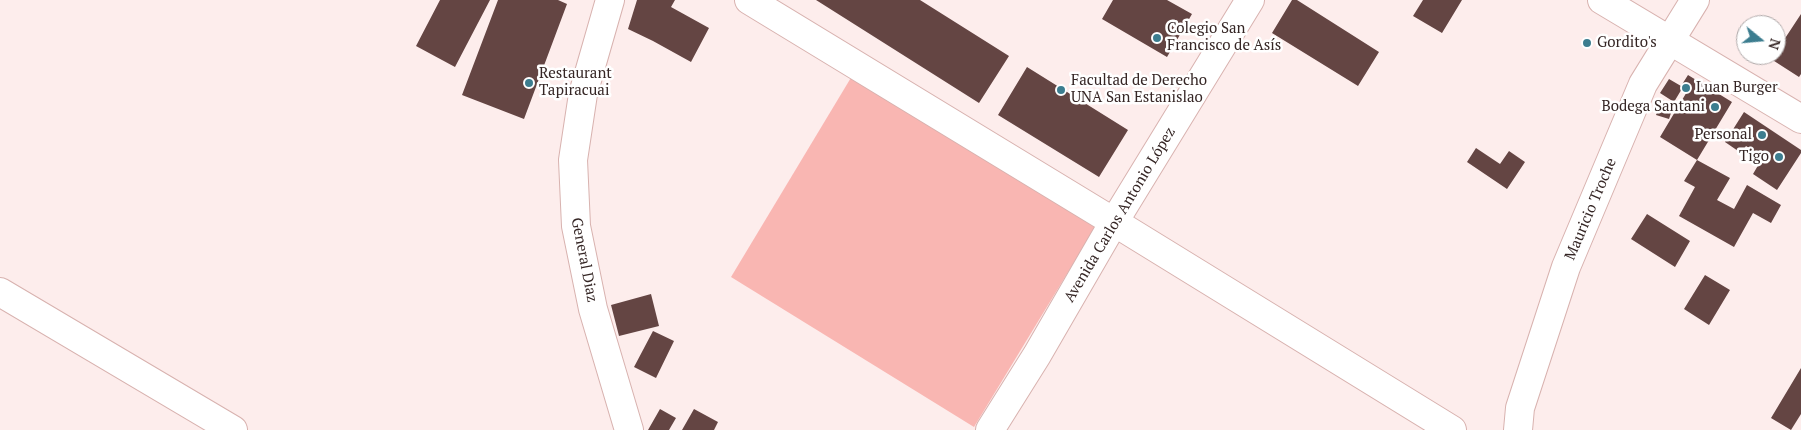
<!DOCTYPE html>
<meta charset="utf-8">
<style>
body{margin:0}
#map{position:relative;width:1801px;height:430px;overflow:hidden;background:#fdedec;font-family:"PT Serif",serif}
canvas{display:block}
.north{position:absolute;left:1736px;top:15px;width:50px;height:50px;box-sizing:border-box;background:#fff;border:1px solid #aea8a8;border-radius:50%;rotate:107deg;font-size:14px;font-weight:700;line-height:20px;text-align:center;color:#352625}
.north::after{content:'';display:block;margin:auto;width:18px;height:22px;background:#3c7d8f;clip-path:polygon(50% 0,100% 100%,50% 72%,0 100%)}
</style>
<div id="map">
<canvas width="1801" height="430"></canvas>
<div class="north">N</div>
</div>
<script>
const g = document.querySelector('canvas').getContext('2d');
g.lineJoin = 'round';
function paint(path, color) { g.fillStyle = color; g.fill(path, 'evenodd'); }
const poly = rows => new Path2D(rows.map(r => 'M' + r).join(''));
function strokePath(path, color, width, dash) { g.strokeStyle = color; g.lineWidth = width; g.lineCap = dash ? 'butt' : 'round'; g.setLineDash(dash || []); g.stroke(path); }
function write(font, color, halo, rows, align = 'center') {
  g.font = font + ' "PT Serif",serif'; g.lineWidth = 5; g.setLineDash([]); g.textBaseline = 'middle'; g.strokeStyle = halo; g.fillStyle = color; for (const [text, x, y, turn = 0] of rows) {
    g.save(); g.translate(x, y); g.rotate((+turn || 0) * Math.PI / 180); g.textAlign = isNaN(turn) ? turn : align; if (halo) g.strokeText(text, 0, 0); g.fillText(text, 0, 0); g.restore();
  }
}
paint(poly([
 [852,76,1096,226,974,427,731,277]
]), '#f9b6b2');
paint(poly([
 [440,0,490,0,455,67,416,46],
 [498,0,558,0,567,4,524,119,462,95],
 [637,0,675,0,671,7,709,28,691,62,653,41,628,29],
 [816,0,920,0,1009,56,979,103],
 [1113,0,1167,0,1192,14,1167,57,1102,19],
 [1292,0,1297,0,1379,52,1358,86,1272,33],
 [1423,0,1462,0,1442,33,1413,16],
 [1801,14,1801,74,1799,77,1771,59,1774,55,1776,55,1776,52],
 [1027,67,1128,130,1099,177,998,115],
 [1688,75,1732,102,1697,160,1660,137,1688,90,1683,87,1674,102,1660,93,1669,79,1681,86],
 [1661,100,1674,104,1669,119,1656,115],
 [1744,112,1801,150,1801,153,1777,190,1753,174,1763,157,1746,146,1741,153,1725,142],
 [1476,148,1500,164,1509,151,1525,162,1507,189,1467,162],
 [1697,160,1730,178,1717,200,1734,209,1747,185,1781,205,1771,223,1753,213,1734,247,1679,216,1695,187,1684,181],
 [1647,214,1690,241,1675,267,1631,239],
 [1705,275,1730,290,1709,325,1684,309],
 [651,294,659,326,619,336,611,305],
 [653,331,674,341,656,378,634,367],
 [1801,368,1801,414,1791,430,1771,418],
 [660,409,676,418,669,430,648,430],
 [694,409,718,422,714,430,682,430]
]), '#644543');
const street = poly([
 [749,0,1114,222,1452,430],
 [0,292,233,430],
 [990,430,1037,355,1114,222,1250,0],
 [1518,430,1520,408,1566,267,1643,84,1695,0]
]);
const secondary = poly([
 [610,0,583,94,573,160,576,226,593,309,629,430],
 [1602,0,1801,119]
]);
strokePath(street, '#d8b2af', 30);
strokePath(secondary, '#d8b2af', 30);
strokePath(street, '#fff', 28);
strokePath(secondary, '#fff', 28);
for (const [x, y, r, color] of [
 [1157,38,5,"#3c7d8f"],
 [1587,43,5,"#3c7d8f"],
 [529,83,5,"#3c7d8f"],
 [1686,88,5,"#3c7d8f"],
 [1061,90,5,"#3c7d8f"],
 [1715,107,5,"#3c7d8f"],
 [1762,135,5,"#3c7d8f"],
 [1779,157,5,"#3c7d8f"]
]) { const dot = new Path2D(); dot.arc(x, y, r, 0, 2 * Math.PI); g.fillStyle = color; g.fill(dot); strokePath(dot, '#fff', 2); }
write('15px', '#352625', '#fff', [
 ["Colegio San",1167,29],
 ["Francisco de Asís",1167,46],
 ["Gordito's",1597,43],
 ["Restaurant",539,74],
 ["Tapiracuai",539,91],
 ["Facultad de Derecho",1071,81],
 ["UNA San Estanislao",1071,98],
 ["Luan Burger",1696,88],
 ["Bodega Santani",1705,107,"right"],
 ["Personal",1752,135,"right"],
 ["Tigo",1769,157,"right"]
], 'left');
write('15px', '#352625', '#fff', [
 ["Mauricio Troche",1591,209,-67],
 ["Avenida Carlos Antonio López",1120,215,-59],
 ["General Diaz",584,260,79]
]);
</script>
